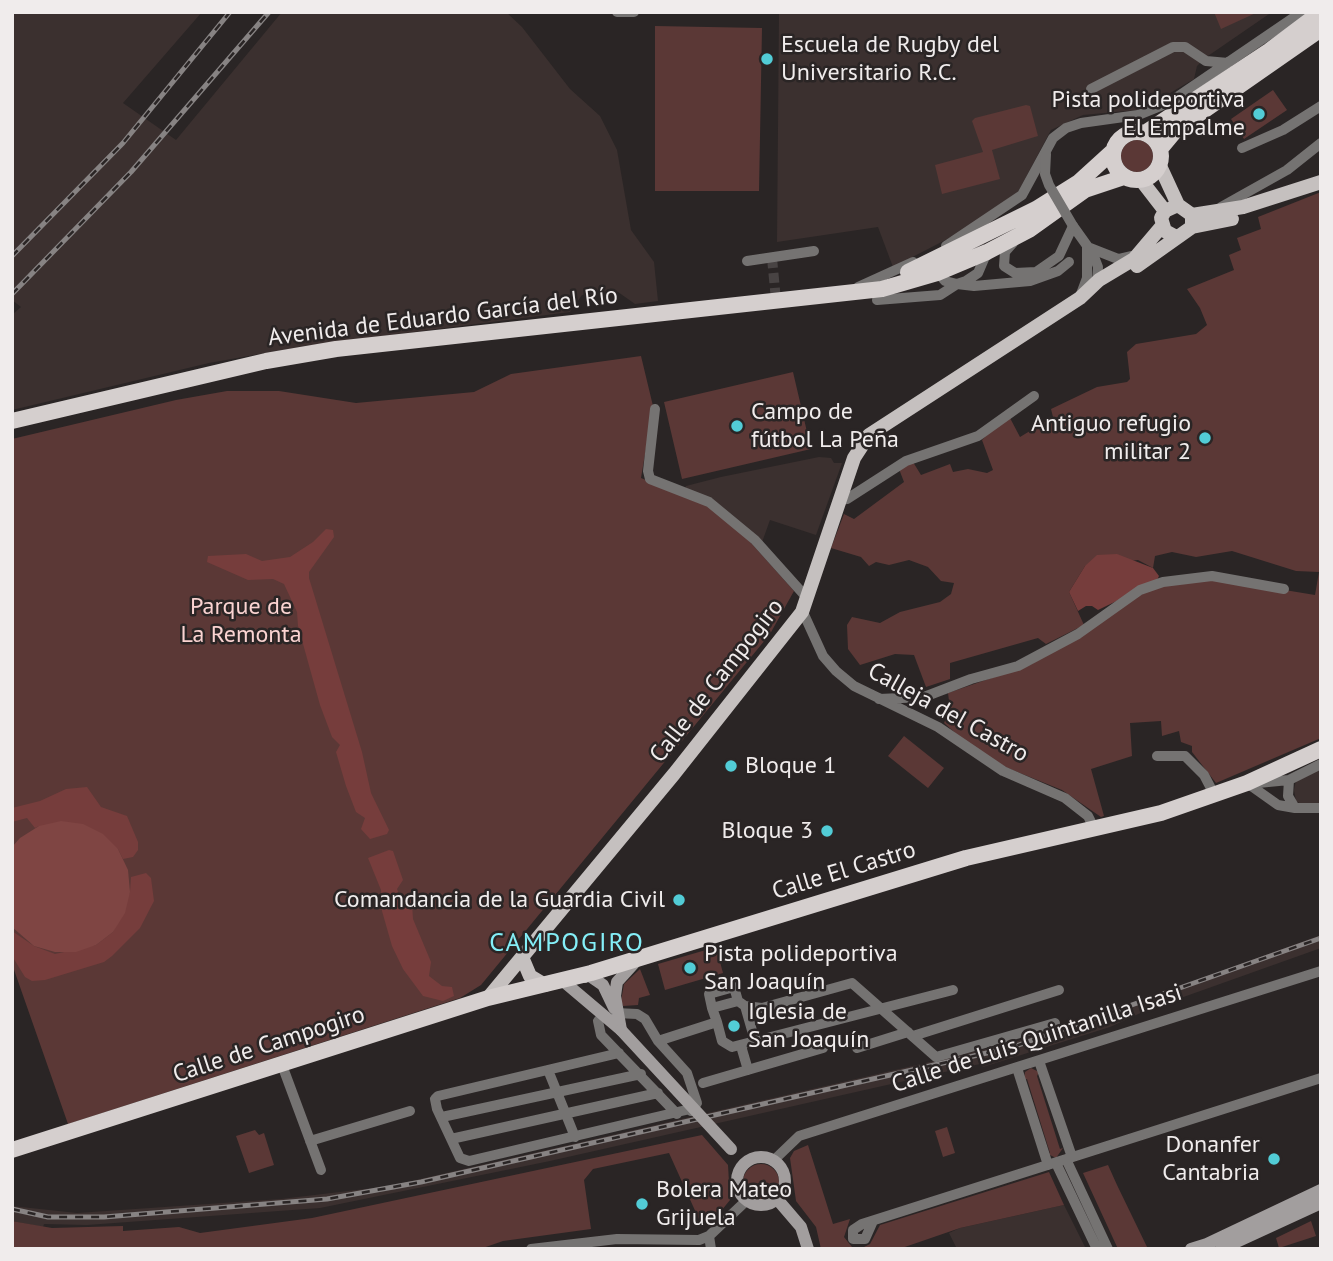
<!DOCTYPE html>
<meta charset="utf-8">
<style>
body{margin:0}
#map{position:relative;width:1333px;height:1261px;overflow:hidden;background:#2a2525;font-family:"PT Sans",sans-serif}
canvas{display:block}
.frame{position:absolute;inset:0;border:14px solid #f0ecec;pointer-events:none}
</style>
<div id="map">
<canvas width="1333" height="1261"></canvas>
<div class="frame"></div>
</div>
<script>
const g = document.querySelector('canvas').getContext('2d');
g.lineJoin = 'round';
function paint(path, color) { g.fillStyle = color; g.fill(path, 'evenodd'); }
const poly = rows => new Path2D(rows.map(r => 'M' + r).join(''));
function strokePath(path, color, width, dash) { g.strokeStyle = color; g.lineWidth = width; g.lineCap = dash ? 'butt' : 'round'; g.setLineDash(dash || []); g.stroke(path); }
function write(font, color, halo, rows, align = 'center') {
  g.font = font + ' "PT Sans",sans-serif'; g.lineWidth = 5; g.setLineDash([]); g.textBaseline = 'middle'; g.strokeStyle = halo; g.fillStyle = color; for (const [text, x, y, turn = 0] of rows) {
    g.save(); g.translate(x, y); g.rotate((+turn || 0) * Math.PI / 180); g.textAlign = isNaN(turn) ? turn : align; if (halo) g.strokeText(text, 0, 0); g.fillText(text, 0, 0); g.restore();
  }
}
paint(poly([
 [12,12,202,12,123,103,176,140,282,12,506,12,522,27,570,89,600,116,617,150,631,230,654,262,658,301,635,304,618,292,582,295,570,312,305,346,209,363,12,410,12,315,21,307,12,300],
 [779,12,1272,12,1205,58,1197,66,1194,79,1158,100,1137,110,1083,115,1051,130,1018,192,961,232,893,267,878,227,777,242],
 [819,457,831,458,834,463,842,463,816,535,770,520,761,545,684,491,686,486,721,477],
 [1321,768,1321,805,1301,804,1296,801,1294,790,1296,780],
 [1321,935,1321,948,1147,1010,1110,1027,983,1067,980,1064,550,1161,320,1208,87,1225,44,1224,43,1227,12,1221,12,1206,77,1213,281,1199,390,1186,1008,1044,1077,1023],
 [1064,1205,1086,1249,957,1249,949,1233,960,1228]
]), '#3b302f');
paint(poly([
 [1214,12,1258,12,1221,29],
 [655,26,762,28,759,191,655,191],
 [1273,90,1287,110,1244,139,1231,119],
 [1026,105,1030,106,1038,136,992,150,1000,179,942,194,935,165,983,152,972,121,975,118],
 '1121 156a16 16 0 1 1 32 0a16 16 0 1 1-32 0Z',
 [1321,192,1321,738,1216,783,1192,752,1192,746,1181,742,1179,731,1162,736,1161,721,1130,723,1132,756,1091,769,1104,816,1101,817,1062,790,1005,767,962,739,944,723,950,709,948,693,1032,664,1112,609,1159,586,1218,579,1315,595,1319,572,1296,571,1232,551,1196,557,1172,552,1155,556,1153,568,1138,560,1085,566,1069,592,1084,625,1046,644,1038,638,950,663,950,679,926,687,914,655,895,654,860,665,848,649,847,625,852,617,880,623,900,612,940,602,951,594,954,583,941,581,928,567,909,560,889,565,876,562,869,566,861,557,831,548,844,514,854,519,904,482,899,469,913,462,921,475,950,464,953,472,968,469,987,473,993,470,982,440,995,426,1010,418,1020,437,1053,417,1051,409,1097,387,1127,382,1130,379,1127,352,1136,344,1196,334,1207,325,1200,308,1187,289,1234,270,1229,255,1241,250,1237,238,1261,229,1258,217],
 [641,356,653,406,641,478,708,505,744,535,794,591,770,634,481,985,460,998,68,1124,12,964,12,439,176,400,227,391,279,391,356,403,474,392,511,374],
 [793,372,811,449,682,479,664,402],
 [904,736,944,768,928,788,888,756],
 [716,947,723,973,665,990,658,964],
 [640,969,650,995,639,998,638,1005,623,1006,621,1001,624,984],
 [1031,1068,1039,1072,1037,1076,1060,1149,1063,1148,1056,1158,1048,1154,1050,1153,1027,1079,1024,1080,1025,1072],
 [947,1127,955,1153,943,1157,935,1131],
 [255,1130,259,1135,264,1133,274,1165,249,1173,236,1136],
 [702,1135,728,1165,730,1200,717,1216,702,1226,669,1153,593,1169,584,1180,591,1229,503,1241,480,1249,12,1249,12,1221,52,1228,123,1226,123,1231,179,1227,200,1233,312,1218],
 [808,1145,833,1224,850,1219,844,1237,852,1247,858,1249,821,1249,816,1227,796,1201,790,1158,794,1151],
 '743 1182a18 18 0 1 1 36 0a18 18 0 1 1-36 0Z',
 [1108,1165,1117,1185,1148,1249,1118,1249,1083,1173],
 [1049,1172,1064,1205,960,1228,899,1249,860,1249,870,1244,880,1225],
 [1311,1221,1316,1236,1279,1248,1276,1238]
]), '#5b3836');
paint(poly([
 [326,529,333,530,334,537,309,572,309,578,362,752,371,793,389,830,387,834,370,839,361,829,365,818,356,812,346,786,336,752,340,745,332,737,320,705,298,626,297,612,284,584,273,579,248,580,207,562,208,556,246,554,262,561,290,557,313,542],
 [1117,554,1153,568,1159,576,1156,582,1098,610,1092,606,1086,606,1078,611,1069,592,1085,566,1097,555],
 [87,787,101,807,127,816,138,842,138,850,133,857,123,859,118,849,39,826,35,828,27,818,12,822,12,808,40,801,66,789],
 [389,850,393,851,403,880,397,889,399,894,412,904,413,919,431,962,429,976,442,986,452,987,454,996,443,1001,423,996,403,969,392,946,382,911,381,890,368,858],
 [146,873,151,878,154,901,140,928,112,956,104,962,45,980,32,981,25,977,12,956,12,931,34,946,55,954,96,945,113,932,130,892,131,877]
]), '#763d3c');
paint(poly([
 [61,821,83,824,103,834,118,849,128,870,130,892,125,913,113,932,96,945,76,952,55,952,34,946,12,927,12,847,20,838,39,826]
]), '#7f4543');
strokePath(poly([
 [772,258,776,300]
]), '#484343', 10, [10, 5]);
strokePath(poly([
 [617,12,634,12],
 [1091,89,1173,47,1185,47,1206,61,1228,63],
 [1242,148,1283,130,1321,106],
 [1221,207,1287,170,1321,143],
 [1013,243,1005,252,1004,266,1015,273,1036,272,1059,256,1073,226,1093,254,1098,267,1097,282],
 [946,246,1022,195,1053,138,1066,128,1081,123,1138,115,1170,102,1302,12],
 [1090,248,1118,259,1131,256],
 [747,261,814,251],
 [937,272,945,281,957,284,966,281,978,273,987,252],
 [858,287,913,262],
 [1081,294,1087,278,1087,247],
 [877,300,940,295,957,284,974,286,1030,281,1058,271,1069,262],
 [655,409,648,471,650,479,709,502,755,540,807,598],
 [839,500,847,499,906,461,978,436,1034,396],
 [802,610,823,656,836,671,854,686,938,727,1003,771,1065,798,1088,816,1095,830],
 [879,699,924,697,971,679,1018,666,1078,634,1140,590,1163,582,1212,576,1284,589],
 [1157,756,1185,756,1204,775,1215,796],
 [1289,780,1288,796,1295,808,1321,808],
 [1247,783,1278,805,1295,808],
 [1258,783,1289,780,1321,764],
 [745,1006,755,1041],
 [712,1008,709,994,734,987,738,1001],
 [616,1013,637,1014,645,1019,658,1041,687,1073,697,1103,691,1111],
 [604,1015,598,1021,601,1035,677,1114],
 [717,1022,722,1041,732,1047,953,990],
 [913,1036,1059,990],
 [658,1041,717,1022,712,1008,738,1001,745,1006,762,1008,852,983,936,1057,1055,1023],
 [741,1046,748,1070],
 [857,1048,908,1032],
 [619,1053,438,1096,435,1099,437,1109,460,1158,469,1161,686,1110],
 [1039,1061,1072,1157],
 [282,1065,321,1170],
 [1017,1068,1048,1165],
 [548,1070,575,1137],
 [703,1083,823,1048],
 [442,1117,641,1074],
 [451,1139,658,1093],
 [310,1141,410,1111],
 [1066,1159,1108,1249],
 [773,1161,799,1136,1321,971],
 [1056,1163,1097,1249],
 [873,1221,865,1239,853,1239,853,1230,862,1224,1321,1078],
 [709,1236,711,1249],
 [531,1249,617,1239,699,1240,709,1236,746,1201]
]), '#757372', 10);
strokePath(poly([
 [585,977,587,974,603,985,614,1008],
 [563,981,621,1030],
 [621,1030,615,996,617,982,637,960],
 '737 1181a24 24 0 1 1 48 0a24 24 0 1 1-48 0Z',
 [777,1199,801,1227,808,1249],
 [1191,1249,1207,1244,1321,1190],
 [1221,1249,1321,1203]
]), '#a29e9e', 12);
strokePath(poly([
 [1160,166,1178,205],
 [1141,180,1165,211],
 [1192,215,1243,207,1321,182],
 [1192,227,1232,219],
 [1137,266,1192,227,1192,215,1178,205,1165,211,1161,218,1165,231,1176,237],
 [522,957,530,976,545,985],
 [488,998,674,774,802,612,854,458,869,435,1080,298,1099,280,1134,259,1162,226]
]), '#c5c0bf', 14);
strokePath(poly([
 '1113 156a24 24 0 1 1 48 0a24 24 0 1 1-48 0Z',
 [1145,133,1269,51,1321,12],
 [1161,148,1176,130,1321,29],
 [908,272,1036,209,1079,182,1112,152],
 [12,421,266,361,336,349,882,289,937,273,987,252,1029,230,1085,190,1124,177],
 [12,1150,488,998,591,973,966,858,1161,813,1247,783,1321,749]
]), '#d5cfce', 16);
const rail = poly([
 [12,256,123,143,230,12],
 [12,294,131,172,269,12],
 [12,1209,48,1217,104,1217,327,1199,421,1182,1013,1047,1321,938]
]);
strokePath(rail, '#878383', 5);
strokePath(rail, '#2a2525', 2.5, [8]);
strokePath(poly([
 [1046,154,1045,174,1049,185,1073,226]
]), '#757372', 10);
strokePath(poly([
 [621,1030,731,1149]
]), '#a29e9e', 12);
for (const [x, y, r, color] of [
 [767,59,7,"#52ccd6"],
 [1259,114,7,"#52ccd6"],
 [737,426,7,"#52ccd6"],
 [1205,438,7,"#52ccd6"],
 [731,766,7,"#52ccd6"],
 [827,831,7,"#52ccd6"],
 [679,900,7,"#52ccd6"],
 [690,968,7,"#52ccd6"],
 [734,1026,7,"#52ccd6"],
 [1274,1159,7,"#52ccd6"],
 [642,1204,7,"#52ccd6"]
]) { const dot = new Path2D(); dot.arc(x, y, r, 0, 2 * Math.PI); g.fillStyle = color; g.fill(dot); strokePath(dot, '#2a2525', 2.5); }
write('24px', '#f0ecec', '#2a2525', [
 ["Escuela de Rugby del",781,45],
 ["Universitario R.C.",781,73],
 ["Pista polideportiva",1245,100,"right"],
 ["El Empalme",1245,128,"right"],
 ["Campo de",751,412],
 ["fútbol La Peña",751,440],
 ["Antiguo refugio",1191,424,"right"],
 ["militar 2",1191,452,"right"],
 ["Bloque 1",745,766],
 ["Bloque 3",813,831,"right"],
 ["Comandancia de la Guardia Civil",665,900,"right"],
 ["Pista polideportiva",704,954],
 ["San Joaquín",704,982],
 ["Iglesia de",748,1012],
 ["San Joaquín",748,1040],
 ["Donanfer",1260,1145,"right"],
 ["Cantabria",1260,1173,"right"],
 ["Bolera Mateo",656,1190],
 ["Grijuela",656,1218]
], 'left');
write('24px', '#f0ecec', '#2a2525', [
 ["Avenida de Eduardo García del Río",443,317,-7],
 ["Calle de Campogiro",717,681,-52],
 ["Calleja del Castro",948,713,29],
 ["Calle El Castro",844,871,-17],
 ["Calle de Luis Quintanilla Isasi",1037,1039,-18],
 ["Calle de Campogiro",269,1045,-18]
]);
write('24px', '#fad3d1', '#2a2525', [
 ["Parque de",241,607],
 ["La Remonta",241,635]
]);
g.letterSpacing = '2px';
write('26px', '#84eff8', '#2a2525', [
 ["CAMPOGIRO",567,944]
]);
g.letterSpacing = '0px';
</script>
